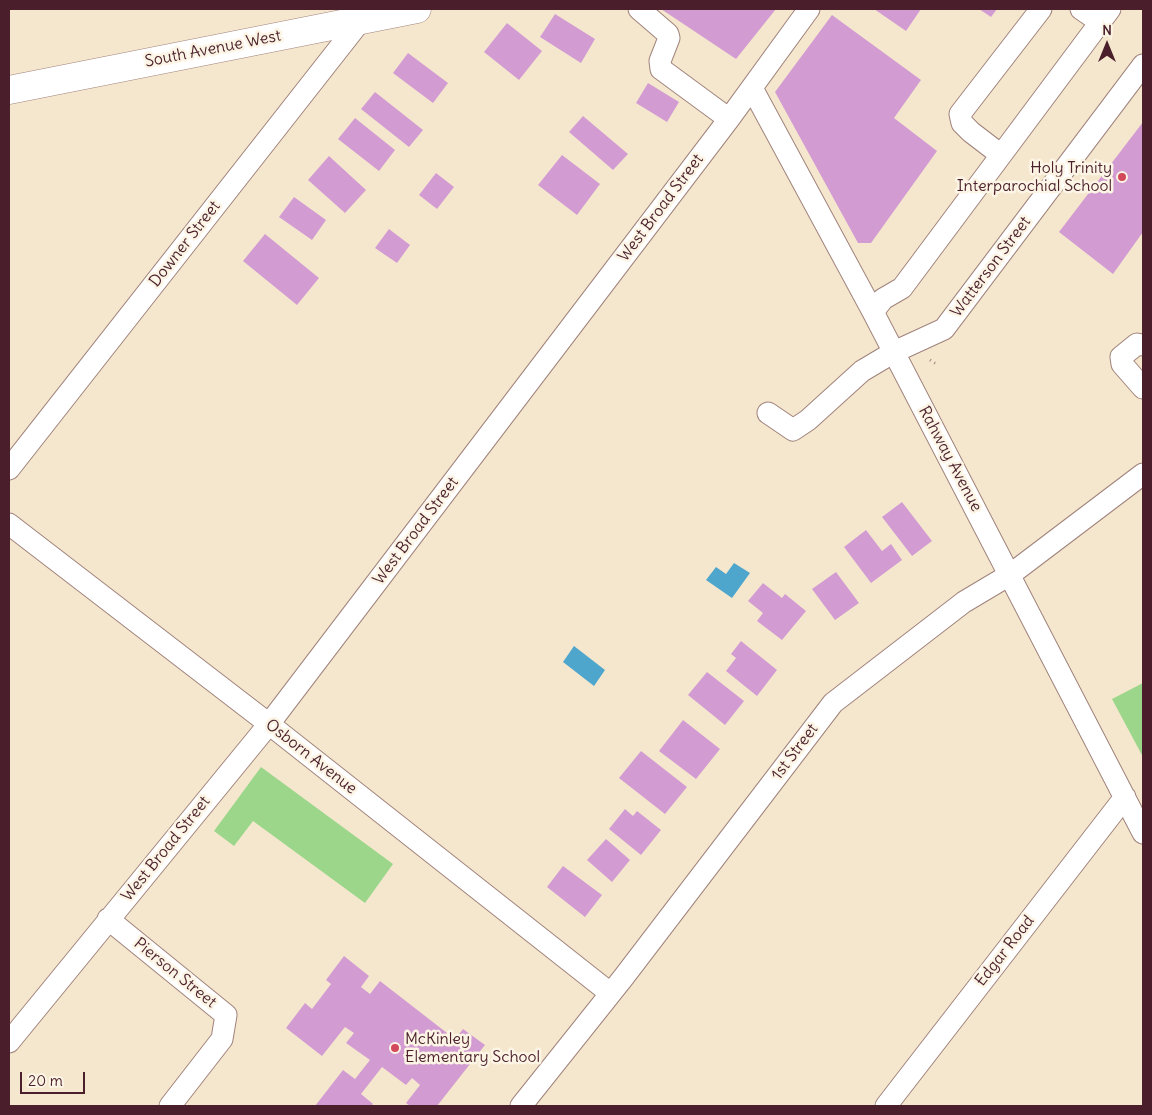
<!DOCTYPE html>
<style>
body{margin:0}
#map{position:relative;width:1152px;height:1115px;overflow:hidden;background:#f5e7ce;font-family:Delius,sans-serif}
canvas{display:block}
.frame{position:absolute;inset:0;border:10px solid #4a1f2b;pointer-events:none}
.north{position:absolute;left:1082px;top:20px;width:50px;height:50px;-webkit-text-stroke:4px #fcf5e5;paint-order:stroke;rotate:0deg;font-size:14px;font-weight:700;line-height:20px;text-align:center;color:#4a1f2b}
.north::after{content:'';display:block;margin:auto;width:18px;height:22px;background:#4a1f2b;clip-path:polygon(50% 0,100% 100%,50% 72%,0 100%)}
.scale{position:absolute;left:20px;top:1072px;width:65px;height:22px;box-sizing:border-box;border:2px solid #4a1f2b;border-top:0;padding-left:6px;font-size:15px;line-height:18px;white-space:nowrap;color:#4a1f2b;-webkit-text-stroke:4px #fcf5e5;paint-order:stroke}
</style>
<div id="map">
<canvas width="1152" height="1115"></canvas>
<div class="frame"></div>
<div class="north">N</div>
<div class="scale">20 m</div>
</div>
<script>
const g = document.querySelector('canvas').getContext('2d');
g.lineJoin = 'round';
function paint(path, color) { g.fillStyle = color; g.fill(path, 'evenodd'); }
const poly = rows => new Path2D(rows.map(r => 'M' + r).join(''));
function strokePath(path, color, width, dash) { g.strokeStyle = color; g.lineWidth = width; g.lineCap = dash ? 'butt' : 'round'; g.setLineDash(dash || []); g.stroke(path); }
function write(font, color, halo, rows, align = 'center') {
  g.font = font + ' Delius,sans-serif'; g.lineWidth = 5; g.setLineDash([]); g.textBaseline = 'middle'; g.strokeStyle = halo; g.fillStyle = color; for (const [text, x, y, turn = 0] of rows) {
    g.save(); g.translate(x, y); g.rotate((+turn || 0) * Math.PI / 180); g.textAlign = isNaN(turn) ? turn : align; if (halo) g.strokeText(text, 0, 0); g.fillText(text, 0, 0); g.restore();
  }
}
paint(poly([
 [1143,683,1143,757,1112,699],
 [261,767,393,864,365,903,253,821,234,846,214,831]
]), '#9bd68a');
paint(poly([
 [734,563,750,573,732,598,706,580,716,567,726,574],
 [574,646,605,670,594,686,563,662]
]), '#4fa6cc');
paint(poly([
 [661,9,776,9,736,59],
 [874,9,921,9,906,31],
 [979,9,997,9,991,17],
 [555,14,595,39,581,63,540,37],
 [832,15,921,80,894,118,937,151,871,243,858,243,775,92],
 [507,23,542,51,519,80,484,52],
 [408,53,448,83,433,103,393,73],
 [648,83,679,102,667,122,636,103],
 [375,92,423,130,409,147,361,109],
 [583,116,628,154,613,170,569,132],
 [355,118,395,150,379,171,338,139],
 [1143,122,1143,232,1113,274,1059,232],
 [562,155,600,184,577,215,538,185],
 [329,156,366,190,345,213,308,180],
 [436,173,454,187,437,209,419,195],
 [294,197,326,220,312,240,279,217],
 [389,229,410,245,397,263,375,248],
 [265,234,319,278,297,305,243,261],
 [902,502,932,541,912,556,882,517],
 [866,530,882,551,891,544,902,560,871,583,844,547],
 [836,572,859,603,835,620,812,589],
 [763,583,782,598,785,594,806,611,782,640,757,621,763,613,748,601],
 [741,641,777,670,757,696,726,671,736,658,731,654],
 [707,672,744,701,725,725,688,695],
 [683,720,720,749,696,779,659,751],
 [641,751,687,787,665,814,619,778],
 [625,809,633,816,637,811,661,830,641,855,609,829],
 [606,839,630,860,612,882,587,860],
 [563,866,602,895,585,917,547,887],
 [344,956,369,976,361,987,370,994,380,981,447,1033,441,1041,449,1047,463,1029,485,1045,437,1106,410,1106,406,1103,420,1085,412,1078,406,1085,382,1067,361,1094,373,1104,371,1106,315,1106,343,1070,355,1079,370,1060,346,1043,354,1033,345,1027,322,1056,286,1028,305,1003,312,1009,331,984,326,980]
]), '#d29cd2');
const minor = poly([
 [639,9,668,34,669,38,660,61,661,69,729,119],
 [1081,9,1100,22],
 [752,88,873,312,1143,833],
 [1001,155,971,132,962,123,960,114,1041,9],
 [873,312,883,299,902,288,1110,9],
 [1143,345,1137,344,1121,357,1122,364,1143,388],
 [768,413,793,430,808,420,862,371,894,352,944,329,1143,65],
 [9,469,362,19],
 [9,524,269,724,610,993],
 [108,919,226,1015,222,1039,170,1106],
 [9,1042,269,724,729,119,809,9],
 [521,1106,623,978,833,703,964,602,1011,574,1143,474],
 [886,1106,1125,797]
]);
const major = poly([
 [9,90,417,9]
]);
strokePath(minor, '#a0837c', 23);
strokePath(major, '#a0837c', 29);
strokePath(poly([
 [930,360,938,365]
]), '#a0837c', 3, [1, 4]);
strokePath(minor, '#fff', 21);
strokePath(major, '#fff', 28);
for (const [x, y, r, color] of [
 [1122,177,5,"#d1495b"],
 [395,1048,5,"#d1495b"]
]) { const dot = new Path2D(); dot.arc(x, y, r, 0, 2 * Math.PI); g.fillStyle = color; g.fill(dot); strokePath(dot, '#fcf5e5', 2); }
write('16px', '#4a1f2b', '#fcf5e5', [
 ["South Avenue West",213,49,-11],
 ["West Broad Street",661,208,-53],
 ["Downer Street",185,244,-52],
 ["Watterson Street",991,267,-53],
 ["Rahway Avenue",950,459,62],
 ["West Broad Street",416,531,-53],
 ["1st Street",795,752,-53],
 ["Osborn Avenue",311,757,38],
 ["West Broad Street",166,849,-51],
 ["Edgar Road",1005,951,-52],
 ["Pierson Street",175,973,39]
]);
write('16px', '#4a1f2b', '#fcf5e5', [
 ["Holy Trinity",1112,168],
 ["Interparochial School",1112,186],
 ["McKinley",405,1039,"left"],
 ["Elementary School",405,1057,"left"]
], 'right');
</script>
